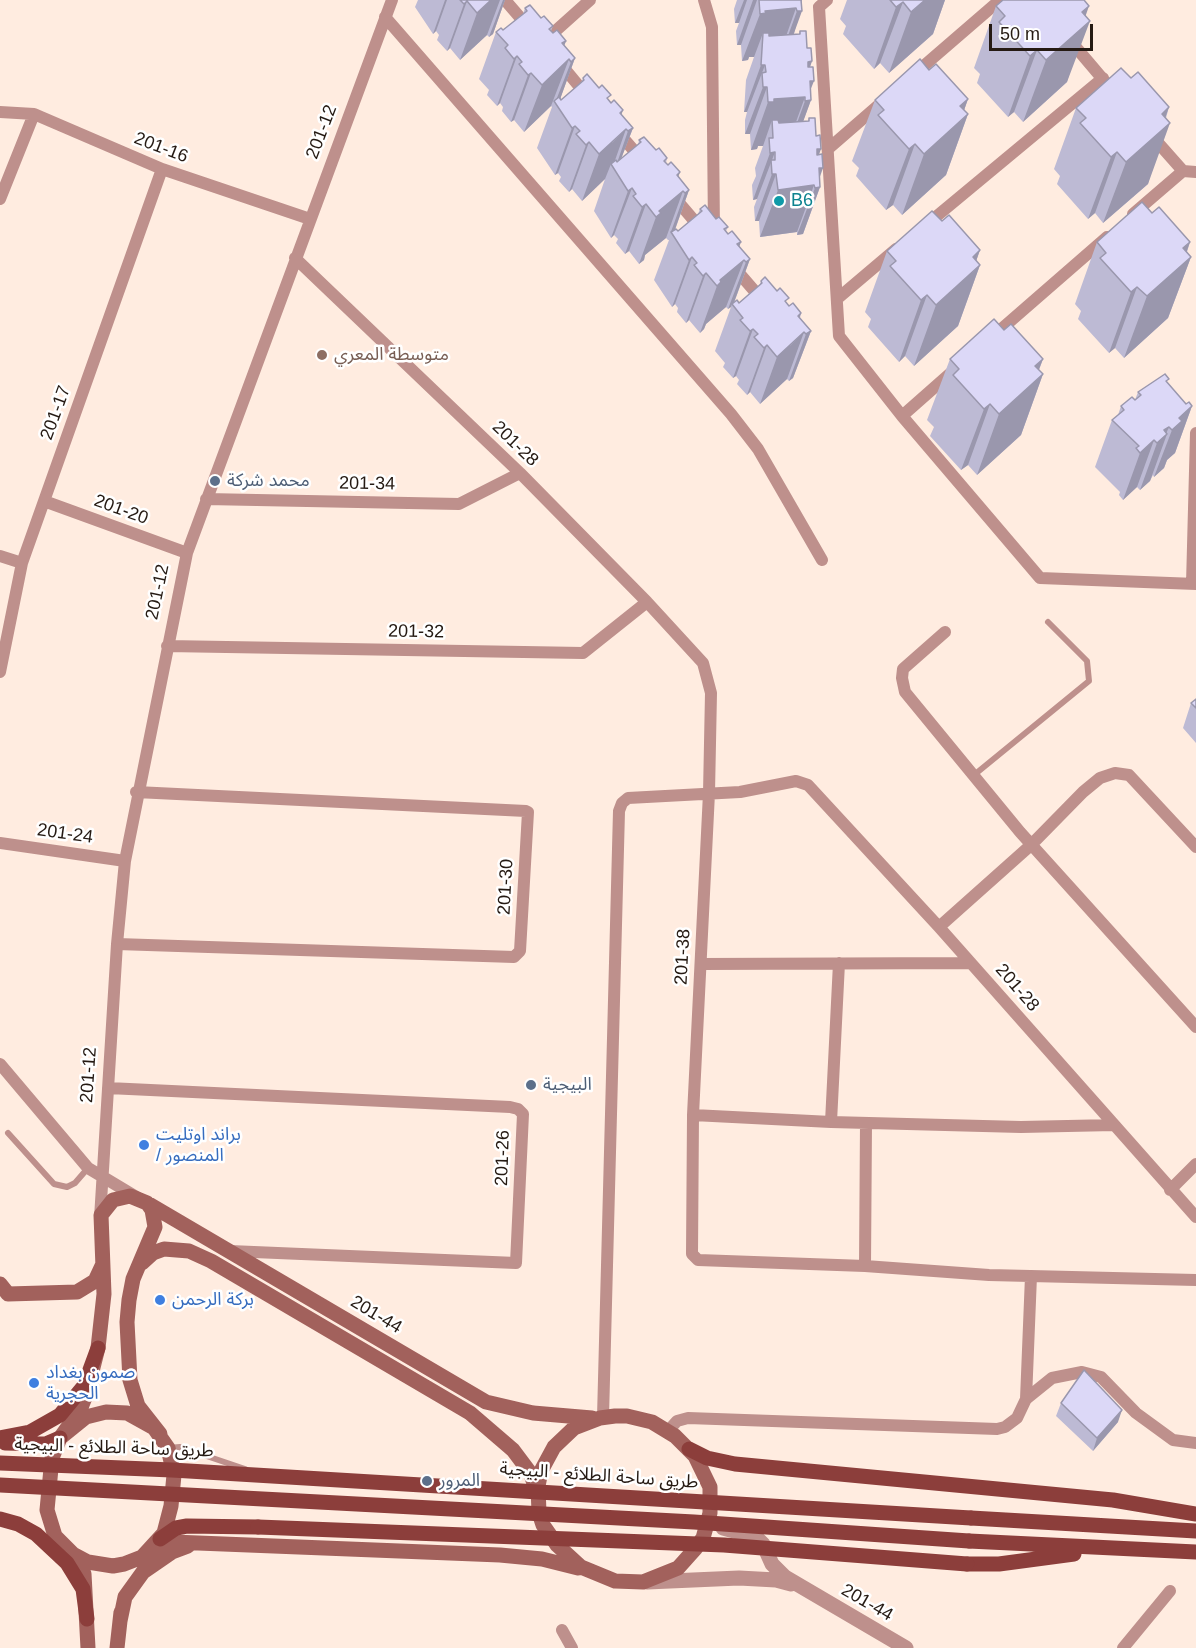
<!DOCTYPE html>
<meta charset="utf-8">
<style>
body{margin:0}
#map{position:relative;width:1196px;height:1648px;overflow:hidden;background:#ffece0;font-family:Helvetica,sans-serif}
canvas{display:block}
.scale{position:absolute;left:989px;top:24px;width:104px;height:27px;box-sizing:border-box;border:3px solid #251a13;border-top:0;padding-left:8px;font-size:18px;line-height:21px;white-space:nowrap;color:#251a13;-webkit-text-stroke:4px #fff;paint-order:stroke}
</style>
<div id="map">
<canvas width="1196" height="1648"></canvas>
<div class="scale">50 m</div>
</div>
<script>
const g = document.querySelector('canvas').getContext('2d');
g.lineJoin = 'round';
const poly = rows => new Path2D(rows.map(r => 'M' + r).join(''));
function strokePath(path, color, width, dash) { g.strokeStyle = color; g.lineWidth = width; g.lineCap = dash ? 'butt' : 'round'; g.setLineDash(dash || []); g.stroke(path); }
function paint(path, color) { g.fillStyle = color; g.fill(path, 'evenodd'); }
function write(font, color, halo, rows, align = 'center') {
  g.font = font + ' Helvetica,"Noto Sans Arabic",sans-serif'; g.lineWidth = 5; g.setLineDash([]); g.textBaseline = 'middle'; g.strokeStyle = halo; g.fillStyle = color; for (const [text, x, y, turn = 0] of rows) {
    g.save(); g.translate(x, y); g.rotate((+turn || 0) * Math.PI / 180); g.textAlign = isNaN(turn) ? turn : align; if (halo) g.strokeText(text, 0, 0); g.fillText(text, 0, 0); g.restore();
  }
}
strokePath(poly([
 [974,775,1089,681,1087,661,1048,622],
 [8,1133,54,1184,67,1187,75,1183,88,1168],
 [168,1448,180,1447,245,1469]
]), '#be908c', 6);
strokePath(poly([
 [505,0,530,29],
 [704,0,712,27,714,231],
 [827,0,819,7,839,336,902,416,1040,578,1196,584],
 [385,17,731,414,758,449,822,560],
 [1068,38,1107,84],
 [542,43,590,0],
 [559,62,588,97],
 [912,76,1000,0],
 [0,112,34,114,162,169,310,219],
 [617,131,643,161],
 [1152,136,1183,171],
 [828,149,881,103],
 [674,197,703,231],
 [0,199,34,114],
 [1133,214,1183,171,1196,172],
 [926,225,1103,78],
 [295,258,520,473,647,602,703,663,711,693,709,793,693,1115,692,1254,698,1260,865,1266,989,1275,1196,1280],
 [732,265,764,302],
 [837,299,896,249],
 [991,338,1107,237],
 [902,416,953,371],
 [206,499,459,504,520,473],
 [44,501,187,553],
 [0,556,22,563],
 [1192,584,1196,433],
 [945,632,903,669,902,678,905,692,1020,832,1196,1027],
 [167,646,583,653,647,602],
 [0,672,22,563,162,169],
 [0,843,125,861],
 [939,927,1031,845,1083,792,1100,778,1115,773,1129,775,1196,847],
 [117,944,514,957,520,951,528,812,526,811,136,792],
 [701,964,971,963],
 [0,1064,88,1168,138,1198],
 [108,1088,510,1107,518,1109,523,1114,516,1263,230,1251],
 [693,1115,831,1122,1021,1127,1114,1125],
 [831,1122,839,963],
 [1170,1190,1196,1164],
 [100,1218,117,944,125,861,187,553,392,0],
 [865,1266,866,1123],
 [1026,1399,1052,1378,1082,1372,1101,1377,1136,1413,1173,1440,1196,1443],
 [603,1417,619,811,622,803,628,798,740,792,796,781,808,785,939,927,1196,1217],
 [668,1431,677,1421,688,1418,997,1429,1005,1427,1017,1418,1026,1399,1031,1276],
 [562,1630,572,1648],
 [1123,1648,1170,1591]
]), '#be908c', 12);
strokePath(poly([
 [723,1528,756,1537,763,1544,772,1564,785,1577,906,1648],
 [647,1582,739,1578,776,1580,791,1584]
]), '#be908c', 15);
strokePath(poly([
 [147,1203,486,1402,533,1413,592,1418],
 [142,1263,153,1253,164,1249,189,1251,211,1261,470,1413,513,1450,531,1474,536,1490],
 [0,1284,8,1294,77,1292,95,1281,102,1266],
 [106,1412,127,1413,154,1428,168,1448,174,1475,171,1506,164,1533,142,1557,124,1564,113,1566,88,1562,73,1554,55,1536,47,1510,52,1458,60,1438,86,1417,106,1412],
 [615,1416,627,1416,652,1422,675,1436,695,1456,710,1487,710,1513,703,1538,695,1549,678,1568,643,1582,615,1581,581,1567,557,1545,543,1525,539,1513,538,1486,541,1471,554,1447,574,1428,600,1418,615,1416],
 [60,1438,80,1410,86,1395,98,1348,104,1294,101,1215,113,1200,130,1196,147,1203,152,1210,155,1227,133,1279,129,1300,127,1322,130,1380,138,1406,160,1434],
 [153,1549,173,1542,500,1555,542,1559,578,1568],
 [73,1555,84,1574,88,1648],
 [120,1621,125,1597,143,1572,172,1552,188,1546],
 [117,1648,121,1612]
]), '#a2615c', 15);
strokePath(poly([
 [0,1438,30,1432,60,1415,84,1386,98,1348],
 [5,1443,46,1444,60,1438],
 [689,1449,707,1458,735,1464,1113,1500,1196,1514],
 [971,1518,1196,1531],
 [0,1519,18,1524,36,1534,67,1563,83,1589,87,1619],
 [160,1539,176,1528,187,1526,258,1527],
 [969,1541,1196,1552],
 [967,1564,999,1564,1074,1554]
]), '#8c3e3b', 15);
strokePath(poly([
 [0,1463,172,1470,971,1518],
 [0,1485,694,1522,969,1541],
 [258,1527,724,1545,967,1564]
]), '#8c3e3b', 15);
paint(poly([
 [418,0,505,0,493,34,489,37,487,35,460,60,450,48,447,51,437,40,439,35,436,31,433,34,415,7],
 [737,0,802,0,794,34,799,34,800,31,812,61,810,67,811,100,803,121,808,121,809,118,816,136,819,155,820,187,803,234,797,235,797,232,760,237,759,221,755,221,754,207,757,199,753,200,752,185,756,176,755,168,763,146,758,146,757,149,751,150,750,134,745,134,745,120,747,112,744,112,746,80,754,57,749,57,748,60,742,61,741,45,737,45,736,31,739,23,735,23,734,9],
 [847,0,945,0,933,34,889,73,880,63,874,69,843,34,846,26,840,19],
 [996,6,1086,16,1067,82,1023,122,1014,112,1008,117,977,83,980,74,974,68],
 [525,8,553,26,551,31,553,33,566,41,564,45,575,58,560,99,561,100,581,83,583,78,609,100,633,128,621,159,638,145,639,140,667,158,666,163,689,190,675,230,678,231,698,214,700,209,728,227,726,231,750,259,734,303,739,303,759,286,761,281,789,306,801,313,800,318,811,331,793,378,789,381,787,379,760,404,750,392,747,395,737,384,739,380,736,376,733,378,723,367,725,363,715,351,731,307,728,309,726,307,706,324,704,329,700,333,689,320,686,323,677,312,678,308,675,304,672,307,654,280,669,240,668,240,666,238,645,255,644,260,639,264,629,251,625,254,616,243,618,239,614,235,611,238,594,211,605,179,582,201,572,189,569,192,559,181,561,177,558,173,555,175,537,148,552,107,551,106,524,132,514,120,511,122,502,111,503,107,500,103,497,106,487,95,489,90,479,79,496,32,503,30,523,14],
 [929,70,968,99,964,110,968,114,946,175,902,215,893,205,886,210,856,176,859,168,852,161,875,100],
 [1131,78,1169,107,1148,184,1103,223,1095,213,1088,219,1057,184,1060,176,1054,169,1076,108],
 [1152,213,1190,242,1187,252,1191,257,1168,318,1124,358,1115,348,1109,353,1078,319,1081,311,1075,304,1097,242],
 [942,221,980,250,976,261,980,265,958,326,914,366,905,356,899,362,868,327,871,319,865,312,887,251],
 [1004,330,1043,359,1039,370,1043,374,1021,435,977,475,968,465,961,470,930,436,934,427,927,420,950,359],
 [1167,382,1186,404,1192,406,1175,453,1167,460,1164,468,1154,477,1153,475,1150,481,1140,490,1137,487,1123,500,1119,495,1120,492,1095,467,1112,420,1118,415,1121,406,1135,400,1138,392],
 [1196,699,1196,743,1183,728,1191,703],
 [1061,1403,1118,1422,1093,1451,1056,1416]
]), '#bdbad4');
paint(poly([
 [445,0,447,0,436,31,433,34],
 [491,0,500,0,487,35,460,60,477,13],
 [503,0,505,0,493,34,489,37],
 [744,0,747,0,739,23,735,23],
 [753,0,757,0,741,45,737,45],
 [798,0,802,0,798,11,802,11,785,58,780,58,797,11,796,8,779,56,763,33,754,57,749,57,748,60,742,61,760,14,765,11],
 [925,0,945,0,933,34,889,73,911,12],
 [467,1,450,48,447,51,464,4],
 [903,2,880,63,874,69,896,7],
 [1089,6,1081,29,1090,21,1067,82,1023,122,1046,60,1082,12],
 [566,41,554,73,569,59,551,106,524,132,542,85,562,43],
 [1037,50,1014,112,1008,117,1030,56],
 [517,56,500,103,497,106,514,59],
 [575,58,558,105,555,103,571,62],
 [812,61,799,98,810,81,814,81,806,101,811,100,794,147,788,148,805,101,805,97,788,144,773,138,772,120,763,146,758,146,757,149,751,150,768,102,774,99,808,62],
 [761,65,765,65,747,112,744,112],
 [531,73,514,120,511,122,528,75],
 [763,87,767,87,750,134,745,134],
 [968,99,960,122,968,114,946,175,902,215,924,154,960,106],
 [1169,107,1161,130,1170,123,1148,184,1103,223,1126,162,1162,114],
 [623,110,612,143,626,129,613,166,611,164,605,179,582,201,599,154,620,113],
 [575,126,558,173,555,175,572,128],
 [633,128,616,172,615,169,628,131],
 [589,142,572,189,569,192,586,145],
 [915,144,893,205,886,210,909,149],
 [817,149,821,149,808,186,819,168,823,168,816,188,820,187,803,234,797,235,815,188,814,185,797,232,760,237,778,190],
 [775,152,757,199,753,200,770,153],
 [1117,152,1095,213,1088,219,1111,157],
 [680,172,669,203,683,191,666,238,645,255,644,260,639,264,656,217,677,175],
 [772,174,776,174,759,221,755,221],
 [632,188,614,235,611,238,628,191],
 [689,190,673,235,671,232,668,240,685,193],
 [646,204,629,251,625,254,642,207],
 [741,242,730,272,744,260,726,307,706,324,704,329,700,333,717,286,737,244],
 [1190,242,1182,265,1191,257,1168,318,1124,358,1147,296,1183,248],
 [980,250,972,273,980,265,958,326,914,366,936,305,973,257],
 [692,257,675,304,672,307,689,260],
 [750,259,733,305,732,304,731,307,728,309,746,262],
 [706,273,689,320,686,323,703,276],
 [1137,287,1115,348,1109,353,1131,292],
 [927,295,905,356,899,362,921,300],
 [801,313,790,346,804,332,787,379,760,404,777,357,798,316],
 [753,329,736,376,733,378,750,331],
 [811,331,793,378,789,381,806,334],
 [767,345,750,392,747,395,764,348],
 [1043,359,1034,382,1043,374,1021,435,977,475,999,414,1035,366],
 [990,404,968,465,961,470,984,409],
 [1192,406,1175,453,1167,460,1164,468,1154,477,1172,430,1179,418],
 [1169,427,1165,436,1167,434,1150,481,1140,490,1157,443,1164,430],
 [1154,440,1137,487,1123,500,1140,453],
 [1122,1410,1118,1422,1093,1451,1097,1438]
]), '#9a97ad');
const building = poly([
 [460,0,491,0,477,13,467,1,464,4,460,0],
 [759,0,801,0,802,11,797,11,796,8,765,11,766,13,760,14,759,0],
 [890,0,925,0,911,12,903,2,896,7,890,0],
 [1003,0,1084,0,1089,6,1082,12,1090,21,1046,60,1037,50,1030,56,999,22,1005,16,996,6,1003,0],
 [530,5,541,18,544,16,553,26,549,29,553,33,557,30,566,41,562,43,575,58,571,62,569,59,542,85,531,73,528,75,519,64,522,62,517,56,514,59,505,48,508,45,496,32,501,28,503,30,527,11,525,8,530,5],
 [800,31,806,31,807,48,811,48,812,61,808,62,808,67,813,67,814,81,810,81,811,100,805,101,805,97,774,99,774,102,768,102,767,87,763,87,762,73,766,72,765,65,761,65,763,33,769,33,769,36,800,34,800,31],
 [920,59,929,70,936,64,968,99,960,106,968,114,924,154,915,144,909,149,878,115,884,110,875,100,920,59],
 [1121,68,1131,78,1138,72,1169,107,1162,114,1170,123,1126,162,1117,152,1111,157,1080,123,1086,118,1076,108,1121,68],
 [587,74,599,88,602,85,611,95,607,98,611,103,614,100,623,110,620,113,633,128,628,131,626,129,599,154,589,142,586,145,576,134,580,131,575,126,572,128,554,101,559,97,561,100,584,80,583,78,587,74],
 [809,118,815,118,816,136,820,135,821,149,817,149,817,155,822,154,823,168,819,168,820,187,815,188,814,185,778,190,776,174,772,174,771,160,775,160,775,152,770,153,769,138,773,138,772,120,778,120,779,123,809,121,809,118],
 [644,137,656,150,659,148,667,158,664,161,668,165,671,162,680,172,677,175,689,190,685,193,683,191,659,211,661,213,656,217,646,204,642,207,633,196,636,194,632,188,628,191,611,164,616,160,617,162,641,142,639,140,644,137],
 [1142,202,1152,213,1159,207,1190,242,1183,248,1191,257,1147,296,1137,287,1131,292,1100,258,1106,253,1097,242,1142,202],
 [705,205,716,219,719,217,728,227,724,229,728,234,732,231,741,242,737,244,750,259,746,262,744,260,720,280,721,282,717,286,706,273,703,276,694,265,697,263,692,257,689,260,671,232,676,229,678,231,702,211,700,209,705,205],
 [932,211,942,221,949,215,980,250,973,257,980,265,936,305,927,295,921,300,890,266,896,261,887,251,932,211],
 [765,277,777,291,780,288,789,298,785,301,789,306,793,303,801,313,798,316,811,331,806,334,804,332,777,357,767,345,764,348,754,337,758,334,753,329,750,331,740,320,743,318,732,304,737,300,739,303,762,283,761,281,765,277],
 [994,319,1004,330,1011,324,1043,359,1035,366,1043,374,999,414,990,404,984,409,953,375,959,369,950,359,994,319],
 [1165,374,1169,379,1166,381,1186,404,1189,402,1192,406,1179,418,1182,421,1172,430,1169,427,1164,430,1167,434,1157,443,1154,440,1140,453,1136,448,1139,446,1112,420,1124,410,1121,406,1132,397,1135,400,1141,395,1138,392,1165,374],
 [1196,699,1196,708,1191,703,1196,699],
 [1084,1370,1122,1410,1097,1438,1061,1403,1084,1370]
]);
paint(building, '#dcd8f7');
strokePath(building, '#9a97ad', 1.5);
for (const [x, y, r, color] of [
 [779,201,6,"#0f9aa8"],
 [322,355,6,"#8d6e63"],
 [215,481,6,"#5c6f8a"],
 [531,1085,6,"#5c6f8a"],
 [144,1145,6,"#3f7fe0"],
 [160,1300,6,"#3f7fe0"],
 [34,1383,6,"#3f7fe0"],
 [427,1481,6,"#5c6f8a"]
]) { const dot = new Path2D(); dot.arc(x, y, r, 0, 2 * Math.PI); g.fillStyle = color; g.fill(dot); strokePath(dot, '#fff', 2); }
write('18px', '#251a13', '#fff', [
 ["201-12",322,132,-69],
 ["201-16",161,148,21],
 ["201-17",56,413,-70],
 ["201-28",515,444,44],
 ["201-34",367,484,1],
 ["201-20",121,510,20],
 ["201-12",158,592,-78],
 ["201-32",416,632,1],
 ["201-24",65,834,8],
 ["201-30",506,887,-87],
 ["201-38",683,957,-87],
 ["201-28",1017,988,49],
 ["201-12",89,1075,-86],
 ["201-26",503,1158,-88],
 ["201-44",376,1315,31],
 ["طريق ساحة الطلائع - البيجية",114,1448,2],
 ["طريق ساحة الطلائع - البيجية",599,1476,4],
 ["201-44",867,1603,30]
]);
write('18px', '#0d838f', '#fff', [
 ["B6",791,201]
], 'left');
write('18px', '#785e54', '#fff', [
 ["متوسطة المعري",334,355]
], 'left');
write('18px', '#4e5e75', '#fff', [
 ["محمد شركة",227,481],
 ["البيجية",543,1085],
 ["المرور",439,1481]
], 'left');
write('18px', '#366cbe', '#fff', [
 ["براند اوتليت",156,1135],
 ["/ المنصور",156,1156],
 ["بركة الرحمن",172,1300],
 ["صمون بغداد",46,1373],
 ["الحجرية",46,1394]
], 'left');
</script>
